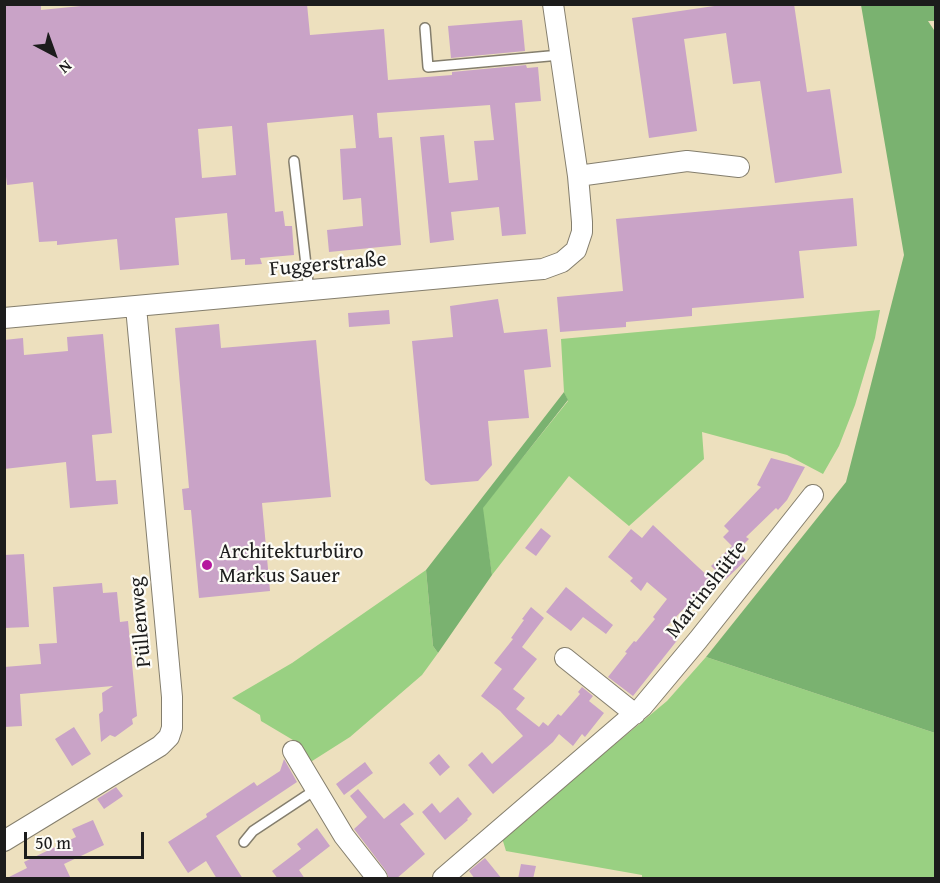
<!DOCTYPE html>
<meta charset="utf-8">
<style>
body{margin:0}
#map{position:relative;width:940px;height:883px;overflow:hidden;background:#ede0be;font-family:"Gentium Book Plus",serif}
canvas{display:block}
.frame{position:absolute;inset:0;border:6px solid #1c1c1c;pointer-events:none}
.north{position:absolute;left:24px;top:24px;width:60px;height:60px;-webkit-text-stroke:4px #fdfcf7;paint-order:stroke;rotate:139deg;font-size:16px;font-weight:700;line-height:24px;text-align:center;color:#1c1c1c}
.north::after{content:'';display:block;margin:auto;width:21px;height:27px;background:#1c1c1c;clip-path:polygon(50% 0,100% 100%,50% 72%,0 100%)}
.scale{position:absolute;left:24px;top:832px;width:120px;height:27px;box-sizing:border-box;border:3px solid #1c1c1c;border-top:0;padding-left:8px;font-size:18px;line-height:21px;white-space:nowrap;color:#1c1c1c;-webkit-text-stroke:4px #fdfcf7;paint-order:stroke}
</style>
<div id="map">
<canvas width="940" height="883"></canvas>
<div class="frame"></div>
<div class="north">N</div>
<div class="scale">50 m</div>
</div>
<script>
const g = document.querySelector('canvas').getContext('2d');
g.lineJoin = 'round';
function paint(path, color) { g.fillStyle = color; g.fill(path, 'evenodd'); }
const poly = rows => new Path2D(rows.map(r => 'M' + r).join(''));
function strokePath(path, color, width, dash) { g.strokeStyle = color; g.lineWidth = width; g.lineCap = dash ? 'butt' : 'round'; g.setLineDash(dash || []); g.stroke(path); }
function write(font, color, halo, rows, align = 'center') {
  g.font = font + ' "Gentium Book Plus",serif'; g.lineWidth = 4.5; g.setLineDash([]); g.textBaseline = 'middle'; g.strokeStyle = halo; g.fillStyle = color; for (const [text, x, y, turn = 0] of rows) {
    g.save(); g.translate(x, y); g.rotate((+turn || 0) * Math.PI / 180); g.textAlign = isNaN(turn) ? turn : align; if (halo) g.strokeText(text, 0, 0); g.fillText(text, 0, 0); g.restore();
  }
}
paint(poly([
 [880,310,875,338,855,405,839,446,823,474,787,455,702,432,704,459,629,526,569,476,492,575,482,508,568,401,564,392,561,339],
 [426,570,433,646,438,653,422,675,350,737,309,763,298,743,261,721,260,715,232,698,292,663],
 [706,657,935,733,935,878,642,878,642,875,506,851,502,838,667,701]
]), '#99d082');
paint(poly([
 [861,5,935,5,935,21,928,21,936,33,935,733,706,657,846,482,904,255],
 [564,392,568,400,483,508,492,575,438,653,433,646,426,570]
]), '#7ab270');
paint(poly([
 [4,4,41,4,41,10,101,4,307,4,310,35,384,29,388,80,452,75,452,72,526,65,527,68,538,67,541,101,515,103,526,234,502,236,499,207,470,210,451,212,454,240,430,243,420,137,444,135,449,183,478,180,474,141,494,140,490,105,377,113,379,138,392,137,401,245,329,252,327,230,363,226,361,198,343,200,340,149,356,148,353,115,267,123,275,212,283,211,285,226,292,226,294,255,260,258,262,264,245,265,245,259,231,260,227,213,175,218,179,265,120,270,117,239,57,245,57,241,39,242,33,182,7,185,4,160],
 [232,126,236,175,202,178,198,129],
 [728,4,794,4,807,92,830,89,842,173,775,183,760,81,733,84,726,33,684,39,697,131,649,138,632,18],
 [522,20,525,51,451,58,448,26],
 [853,198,857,246,799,251,804,298,692,308,692,316,626,322,626,327,560,332,557,297,623,291,616,219],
 [498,299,504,333,547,329,551,367,524,370,529,418,488,421,492,465,478,481,431,485,425,480,412,341,453,337,450,306],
 [389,310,390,324,349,327,348,313],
 [219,324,221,348,316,340,331,497,262,503,270,591,199,598,191,510,184,510,182,489,189,488,175,328],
 [103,334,112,433,92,435,96,481,116,480,118,504,70,508,66,462,4,469,4,340,23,338,24,355,68,351,67,337],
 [771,458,805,467,787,500,778,510,776,508,746,537,749,539,737,551,746,560,725,580,711,566,732,546,723,537,729,531,724,526,761,487,757,485],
 [653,525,712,580,666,627,679,638,633,696,608,677,627,653,625,652,634,641,636,642,655,619,653,617,667,599,647,582,641,591,630,581,633,578,608,557,631,529,642,538],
 [541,528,551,536,536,556,525,548],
 [24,554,29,627,4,628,4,555],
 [102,583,103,593,117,592,120,622,128,621,137,716,132,719,133,724,115,737,110,735,101,742,99,714,103,711,102,693,113,686,20,694,22,726,4,727,4,667,41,664,39,644,57,643,53,587],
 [566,587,613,625,606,634,583,617,571,631,546,612],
 [531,607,544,618,522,647,537,659,513,689,525,698,516,709,539,727,543,722,548,726,558,714,561,716,580,694,578,692,582,687,593,696,589,701,604,713,585,737,582,734,573,746,559,734,553,742,493,794,468,765,482,752,492,764,523,736,500,711,481,696,502,669,494,663,513,639,511,638,524,620,522,619],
 [74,727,91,754,72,766,55,739],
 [439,754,450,767,440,776,429,763],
 [284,759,297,782,216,836,243,879,217,879,206,861,188,873,168,842,207,817,206,814,254,782,257,786,280,771],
 [365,762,373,773,344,795,336,784],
 [116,787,123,796,104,809,97,799],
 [358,789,384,819,404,803,414,814,400,824,425,854,396,879,389,879,386,871,354,829,367,817,350,796],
 [458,797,472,814,467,819,468,820,445,840,422,812,432,803,440,813],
 [93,820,104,845,64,864,71,879,5,879,27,868,24,862,76,837,72,829],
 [317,828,330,846,299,870,305,879,278,879,272,871,301,849,297,844],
 [485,858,502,879,475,879,469,871],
 [521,864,536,866,533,879,518,879]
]), '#c9a3c7');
const service = poly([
 [425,28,428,67,560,55],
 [294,161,309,291],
 [244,842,253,831,315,790]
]);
const minor = poly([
 [578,176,687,161,739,167],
 [4,318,531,270,543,269,562,262,576,250,582,232,582,222,578,176,553,4],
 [565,658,635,714],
 [293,751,344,836,377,878],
 [4,841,160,746,169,737,172,728,172,697,136,307],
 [443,878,642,707,698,640,813,495]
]);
strokePath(service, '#847e6d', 12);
strokePath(minor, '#847e6d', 22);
strokePath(service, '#fff', 9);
strokePath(minor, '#fff', 20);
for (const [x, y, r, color] of [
 [207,565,6,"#b5179e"]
]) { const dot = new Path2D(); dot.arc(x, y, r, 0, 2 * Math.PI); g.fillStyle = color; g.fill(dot); strokePath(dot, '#fdfcf7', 2); }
write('21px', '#1c1c1c', '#fdfcf7', [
 ["Fuggerstraße",328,265,-5],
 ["Martinshütte",707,590,-52],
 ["Püllenweg",141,622,-95]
]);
write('21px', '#1c1c1c', '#fdfcf7', [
 ["Architekturbüro",219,553],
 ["Markus Sauer",219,577]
], 'left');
</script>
